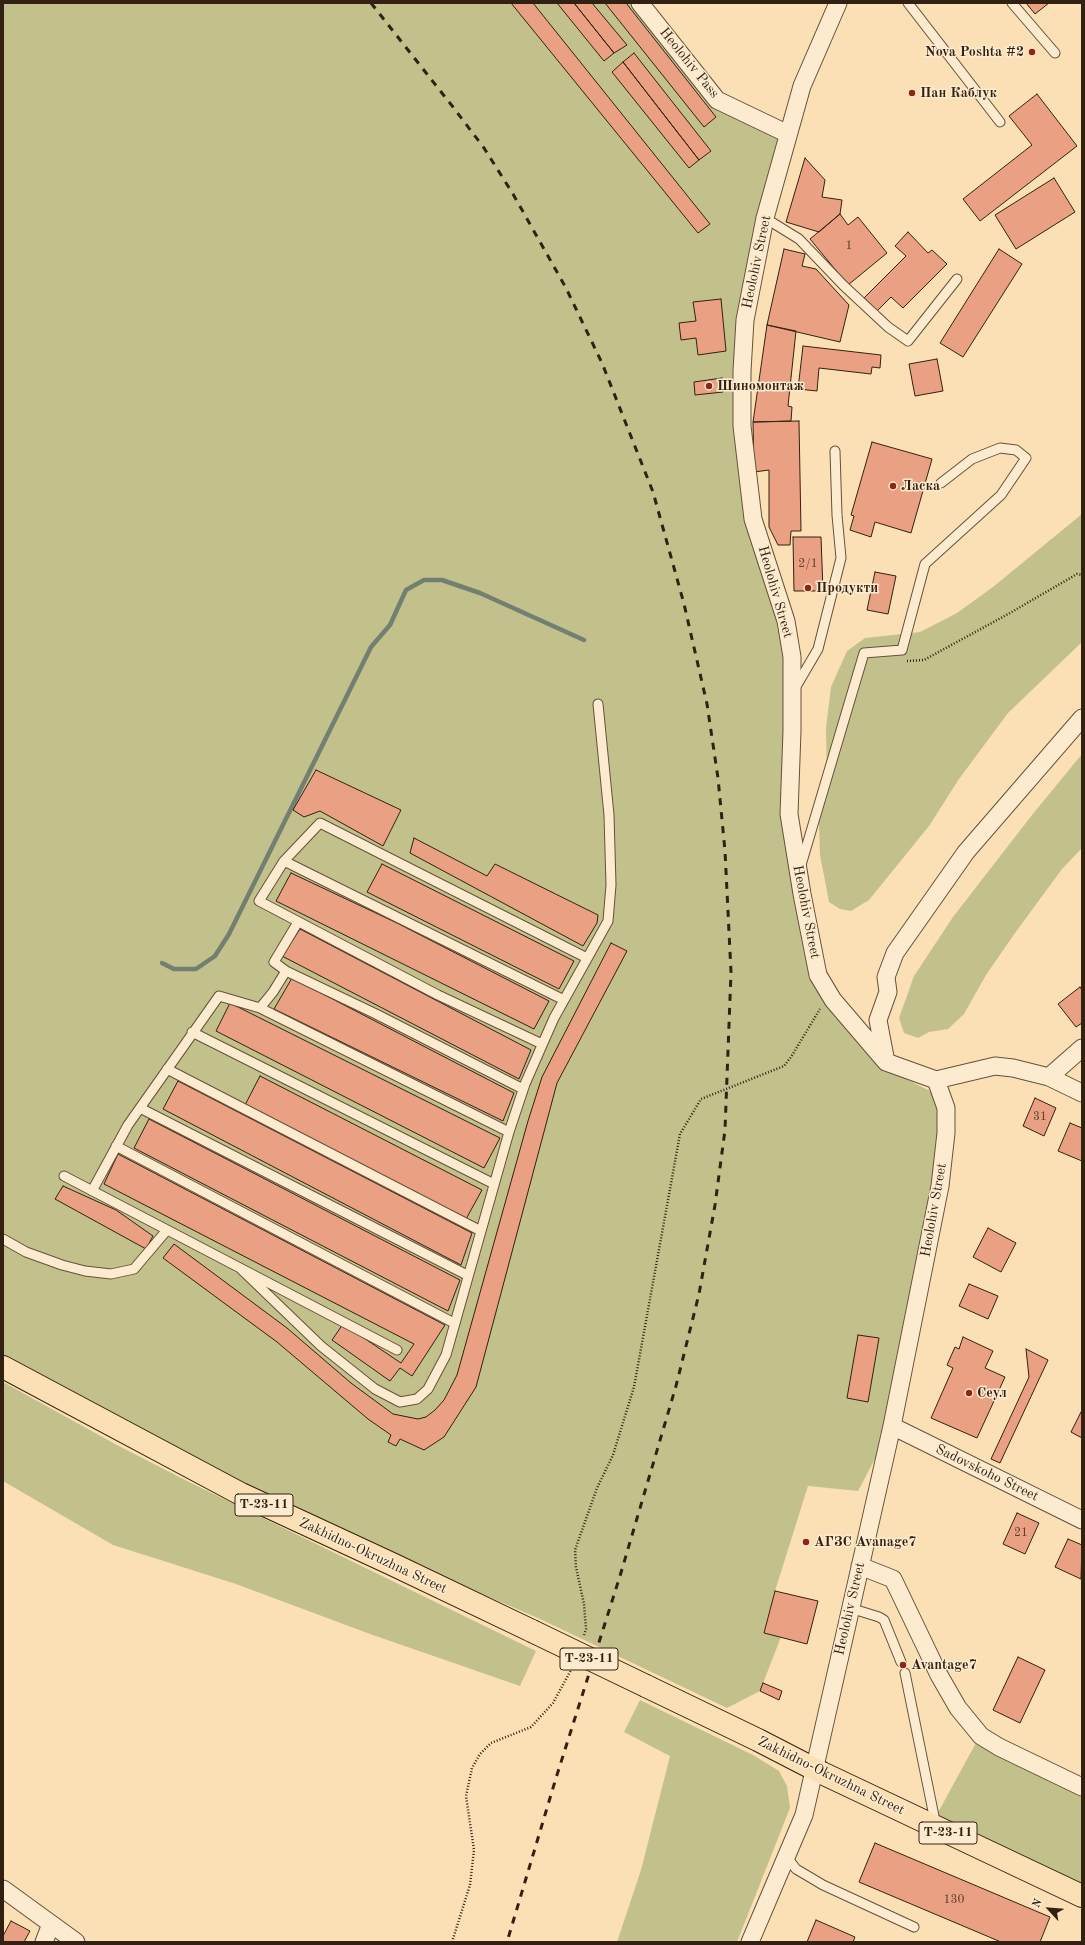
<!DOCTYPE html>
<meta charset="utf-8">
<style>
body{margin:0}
#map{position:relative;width:1085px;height:1945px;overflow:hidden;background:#fce0b5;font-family:"Old Standard TT",serif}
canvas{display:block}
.frame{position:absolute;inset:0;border:4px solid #322112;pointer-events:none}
.north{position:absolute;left:1029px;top:1889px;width:40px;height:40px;-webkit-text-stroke:3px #fdebcf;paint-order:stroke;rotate:296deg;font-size:11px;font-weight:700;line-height:16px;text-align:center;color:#322112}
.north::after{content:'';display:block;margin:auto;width:14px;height:18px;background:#322112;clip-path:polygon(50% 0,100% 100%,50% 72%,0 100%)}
</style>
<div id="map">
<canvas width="1085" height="1945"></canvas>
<div class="frame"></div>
<div class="north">N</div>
</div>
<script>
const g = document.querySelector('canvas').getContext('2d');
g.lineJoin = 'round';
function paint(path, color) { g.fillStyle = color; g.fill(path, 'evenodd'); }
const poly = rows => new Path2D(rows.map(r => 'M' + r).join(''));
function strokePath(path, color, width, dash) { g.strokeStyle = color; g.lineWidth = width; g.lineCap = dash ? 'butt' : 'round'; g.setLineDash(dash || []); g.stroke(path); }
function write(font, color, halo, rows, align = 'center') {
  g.font = font + ' "Old Standard TT",serif'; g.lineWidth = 3; g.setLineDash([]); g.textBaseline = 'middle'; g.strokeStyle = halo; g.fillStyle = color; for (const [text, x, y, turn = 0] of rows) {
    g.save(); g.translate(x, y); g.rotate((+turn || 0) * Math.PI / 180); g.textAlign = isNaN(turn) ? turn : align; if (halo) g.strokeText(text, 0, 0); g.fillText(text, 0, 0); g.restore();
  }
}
paint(poly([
 [3,3,631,3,713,106,781,139,735,370,785,657,782,814,812,978,883,1067,930,1091,938,1106,940,1133,934,1185,877,1455,858,1491,808,1486,775,1591,764,1633,781,1637,760,1691,727,1708,538,1618,397,1558,244,1488,3,1358],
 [1082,514,1082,642,1008,713,959,779,929,826,869,900,851,911,840,909,829,902,820,855,819,825,815,811,827,784,826,728,831,687,847,651,865,638,920,632,957,613,993,587],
 [1082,754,1082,848,1062,869,1015,933,986,975,964,1014,948,1029,929,1032,918,1038,904,1033,899,1018,914,976,953,917,1032,815],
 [3,1382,115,1444,189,1482,536,1651,520,1686,370,1634,236,1584,113,1545,3,1481],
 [640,1700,753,1755,779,1771,787,1786,790,1808,737,1942,617,1942,641,1870,670,1756,624,1732],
 [977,1741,1082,1794,1082,1888,935,1818]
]), '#c3c18b');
strokePath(poly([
 [162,963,174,969,196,969,215,956,229,934,371,647,390,625,406,590,424,580,442,580,480,593,584,640]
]), '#737f70', 4.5);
const building = poly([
 [511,3,533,3,710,224,698,233,511,3],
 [557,3,574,3,614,53,604,61,557,3],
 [574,3,592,3,627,45,614,53,574,3],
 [605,3,626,3,716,117,704,127,605,3],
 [1026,3,1049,3,1035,14,1026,3],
 [634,53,711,151,699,160,623,62,634,53],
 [623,62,699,160,689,168,612,72,623,62],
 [1037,94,1077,146,980,221,963,199,1032,145,1009,116,1037,94],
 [805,158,825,180,822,197,842,200,840,214,819,232,786,222,805,158],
 [1054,178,1075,212,1016,249,995,215,1054,178],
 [840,214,848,225,858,217,887,253,848,285,810,239,840,214],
 [908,232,928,253,932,250,947,264,903,308,891,297,877,311,864,298,906,256,895,246,908,232],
 [784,249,805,254,802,266,816,269,849,305,840,342,767,325,784,249],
 [999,249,1022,264,963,357,940,343,999,249],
 [721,299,726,351,698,355,696,338,681,340,679,323,696,321,693,302,721,299],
 [767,325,796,331,788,406,792,407,791,421,753,422,767,325],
 [803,346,881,355,880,368,872,367,871,374,819,368,817,391,798,389,803,346],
 [937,359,943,391,915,396,909,364,937,359],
 [722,378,723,392,695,395,694,382,722,378],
 [799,421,801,531,791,531,790,545,778,545,769,527,769,470,754,472,753,422,799,421],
 [872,442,932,459,911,533,875,522,871,537,850,530,854,516,851,515,872,442],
 [793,537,821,537,823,591,794,591,793,537],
 [875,572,896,576,888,614,867,610,875,572],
 [316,770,401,810,383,846,320,811,304,817,293,810,316,770],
 [414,838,487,876,495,864,598,915,597,923,583,946,410,853,414,838],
 [382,864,574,961,559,989,367,892,382,864],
 [291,873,397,923,549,1001,534,1029,276,901,291,873],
 [300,929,531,1050,519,1079,282,956,300,929],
 [611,943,627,951,557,1083,476,1387,444,1437,424,1450,400,1439,396,1446,388,1442,391,1435,368,1419,277,1342,163,1258,174,1244,287,1328,351,1383,393,1414,418,1419,426,1417,435,1410,444,1400,457,1375,528,1121,542,1077,611,943],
 [292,978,514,1093,503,1121,274,1009,292,978],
 [1080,987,1082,990,1082,1023,1076,1027,1058,1004,1080,987],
 [230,1003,500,1138,484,1168,216,1031,230,1003],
 [260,1076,482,1190,466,1219,245,1105,260,1076],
 [178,1081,472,1233,461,1265,163,1109,178,1081],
 [1035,1098,1056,1108,1044,1136,1023,1126,1035,1098],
 [149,1119,460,1280,448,1311,134,1148,149,1119],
 [1070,1123,1082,1128,1082,1161,1058,1151,1070,1123],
 [118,1154,445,1325,412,1376,400,1368,390,1381,332,1340,343,1324,401,1363,414,1344,104,1184,118,1154],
 [63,1186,116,1210,153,1236,146,1249,55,1199,63,1186],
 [988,1228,1016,1243,1001,1272,973,1257,988,1228],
 [969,1284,998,1296,988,1319,959,1306,969,1284],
 [858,1335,879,1338,868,1402,847,1398,858,1335],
 [963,1337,993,1351,985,1368,1005,1377,977,1438,931,1418,953,1368,947,1365,955,1347,959,1349,963,1337],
 [1026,1349,1048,1360,1000,1463,991,1459,1029,1377,1026,1349],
 [1082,1410,1082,1438,1071,1432,1082,1410],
 [1017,1513,1039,1523,1025,1554,1003,1544,1017,1513],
 [1068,1539,1082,1545,1081,1579,1055,1567,1068,1539],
 [775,1591,818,1601,807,1644,764,1633,775,1591],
 [1018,1657,1045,1670,1020,1723,993,1710,1018,1657],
 [763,1683,782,1691,779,1700,760,1691,763,1683],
 [875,1843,1050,1917,1040,1942,1001,1942,859,1882,875,1843],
 [816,1920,855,1937,853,1942,807,1942,816,1920],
 [11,1921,30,1931,24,1942,3,1942,3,1936,11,1921]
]);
paint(building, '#e9a083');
strokePath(building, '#322112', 1);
const service = poly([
 [908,3,1000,122],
 [1012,3,1055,53],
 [765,218,799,239,843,285,888,327,908,341,957,279],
 [794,690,818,649,841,558,837,515,835,451],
 [284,861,564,1000],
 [801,865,864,653,902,650,925,564,1001,495,1026,458,1016,450,1000,448,972,459,941,483],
 [286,971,376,1014,523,1089],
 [260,1008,509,1132],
 [192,1032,494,1184],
 [542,1044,438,995,259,901,284,861,320,823,587,958],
 [167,1069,481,1231],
 [140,1108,467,1275],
 [116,1146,454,1323],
 [64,1176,397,1350],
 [92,1191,128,1125,219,996,260,1008,273,992,286,971,274,962,298,922],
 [3,1239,26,1252,62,1265,85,1271,111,1274,134,1269,167,1230],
 [241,1269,321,1346,375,1389,400,1402,417,1399,428,1389,446,1355,509,1132,525,1084,554,1018,608,921,611,885,609,815,598,704],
 [850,1608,879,1617,884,1620,901,1662],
 [905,1673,936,1826],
 [786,1856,796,1869,823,1885,914,1927]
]);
const minor = poly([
 [640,3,717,100,788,134],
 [886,1062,878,1020,888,992,886,977,895,953,966,852,1082,718],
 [1049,1077,1082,1048],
 [936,1080,995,1066,1013,1068,1049,1077,1082,1093],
 [892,1426,1082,1520],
 [860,1566,893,1579,939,1675,958,1708,981,1736,999,1747,1082,1787],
 [3,1889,76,1942],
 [44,1942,51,1924],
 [750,1942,804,1815,892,1426,940,1186,946,1133,946,1108,936,1080,886,1062,833,1000,818,975,802,894,789,814,792,731,792,657,786,621,753,519,742,426,742,371,745,320,765,218,802,86,838,3]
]);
const primary = poly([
 [3,1367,241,1494,394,1565,532,1631],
 [646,1686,758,1740,822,1773,1082,1896]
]);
strokePath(service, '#64513b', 11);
strokePath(minor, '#64513b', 19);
strokePath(primary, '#322112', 24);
strokePath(poly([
 [907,661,924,660,1010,613,1077,574,1082,575],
 [584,1635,586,1629,584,1604,576,1567,575,1550,597,1488,613,1455,634,1387,680,1134,701,1099,784,1066,791,1057,820,1009],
 [452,1942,470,1885,474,1850,466,1796,472,1768,480,1754,491,1743,531,1727,553,1703,571,1670]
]), '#322112', 2.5, [1, 2]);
strokePath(service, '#fdebcf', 9);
strokePath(minor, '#fdebcf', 17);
strokePath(primary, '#fce0b5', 22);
strokePath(poly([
 [371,3,453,107,484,148,513,194,566,288,602,363,653,492,684,604,707,704,718,778,725,851,731,972,725,1130,715,1205,699,1294,676,1386,620,1576,556,1778,507,1942]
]), '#322112', 3, [7, 7]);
const primaryBridge = poly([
 [532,1631,646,1686]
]);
strokePath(primaryBridge, '#322112', 24, []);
strokePath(primaryBridge, '#fce0b5', 22);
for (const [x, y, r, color] of [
 [1032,52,4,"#8f2418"],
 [912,93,4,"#8f2418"],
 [709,386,4,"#8f2418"],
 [893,486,4,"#8f2418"],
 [808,588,4,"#8f2418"],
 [969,1393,4,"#8f2418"],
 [806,1542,4,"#8f2418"],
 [903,1665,4,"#8f2418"]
]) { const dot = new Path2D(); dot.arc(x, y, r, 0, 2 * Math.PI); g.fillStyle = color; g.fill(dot); strokePath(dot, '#fdebcf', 1.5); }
write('12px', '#60412e', null, [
 ["1",849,246],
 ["2/1",808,564],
 ["31",1040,1117],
 ["21",1021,1533],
 ["130",954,1900]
]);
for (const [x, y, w] of [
 [264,1505,58],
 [589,1659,58],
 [948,1833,58]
]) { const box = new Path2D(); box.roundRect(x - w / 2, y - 11, w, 22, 3); g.fillStyle = '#fdebcf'; g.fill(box); strokePath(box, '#322112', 1); }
write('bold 13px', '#322112', null, [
 ["Т-23-11",264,1505],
 ["Т-23-11",589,1659],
 ["Т-23-11",948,1833]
]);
write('bold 14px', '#322112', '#fdebcf', [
 ["Nova Poshta #2",1024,52,"right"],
 ["Пан Каблук",920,93],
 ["Шиномонтаж",717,386],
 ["Ласка",901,486],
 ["Продукти",816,588],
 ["Сеул",977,1393],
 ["АГЗС Avanage7",814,1542],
 ["Avantage7",911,1665]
], 'left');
write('14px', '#322112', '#fdebcf', [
 ["Heolohiv Pass",689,63,51],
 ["Heolohiv Street",757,262,-78],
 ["Heolohiv Street",775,592,74],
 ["Heolohiv Street",806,912,79],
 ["Heolohiv Street",934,1210,-80],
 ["Sadovskoho Street",987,1473,26],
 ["Zakhidno-Okruzhna Street",373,1556,25],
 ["Heolohiv Street",850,1609,-77],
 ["Zakhidno-Okruzhna Street",831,1776,26]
]);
</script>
